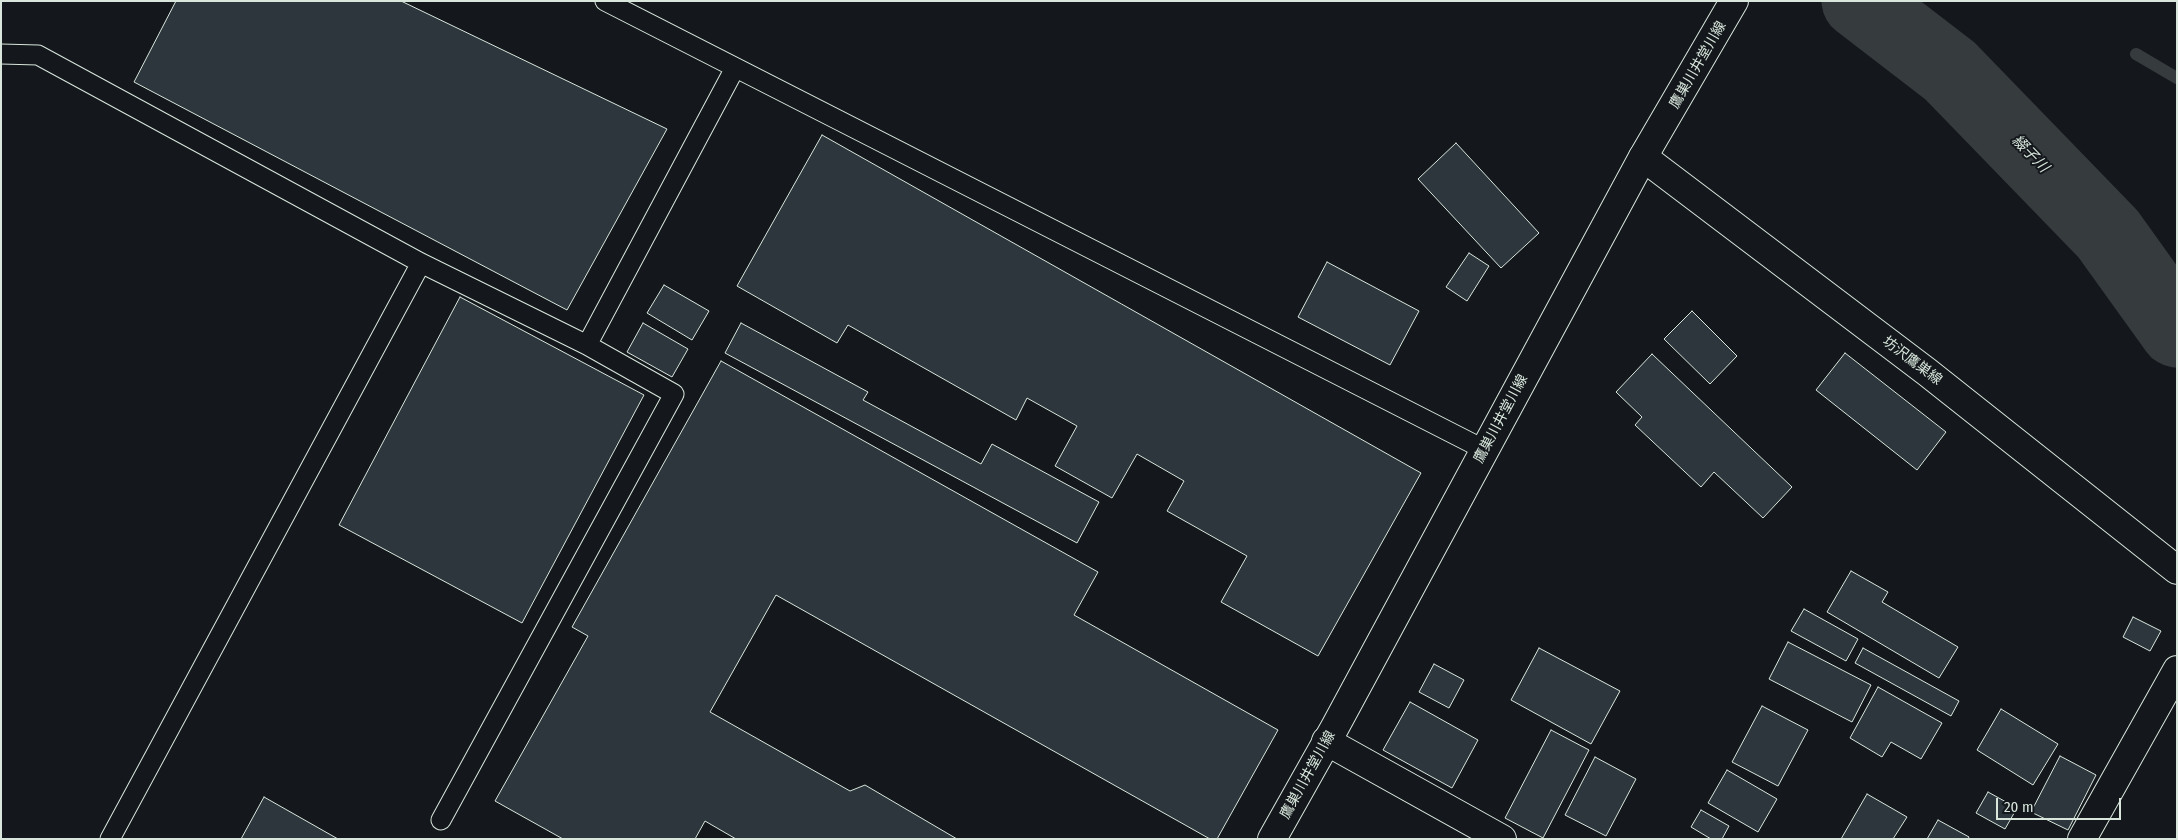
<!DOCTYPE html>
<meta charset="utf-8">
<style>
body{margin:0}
#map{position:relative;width:2178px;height:840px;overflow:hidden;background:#14181c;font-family:"Fira Sans Condensed",sans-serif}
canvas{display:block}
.frame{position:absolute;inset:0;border:2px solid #d8e6dc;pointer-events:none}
.scale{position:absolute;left:1996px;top:798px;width:125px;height:22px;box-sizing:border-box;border:2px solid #d8e6dc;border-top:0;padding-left:6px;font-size:15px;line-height:18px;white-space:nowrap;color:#d8e6dc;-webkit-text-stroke:4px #14181c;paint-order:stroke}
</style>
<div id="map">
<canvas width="2178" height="840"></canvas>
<div class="frame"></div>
<div class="scale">20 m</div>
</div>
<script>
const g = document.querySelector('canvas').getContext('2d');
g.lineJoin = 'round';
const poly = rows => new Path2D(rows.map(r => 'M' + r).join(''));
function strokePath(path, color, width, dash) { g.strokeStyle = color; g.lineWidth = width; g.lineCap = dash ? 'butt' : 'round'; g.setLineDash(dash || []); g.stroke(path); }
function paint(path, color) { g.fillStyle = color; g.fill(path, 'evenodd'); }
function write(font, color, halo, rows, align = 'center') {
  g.font = font + ' "Fira Sans Condensed","Noto Sans JP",sans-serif'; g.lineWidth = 4; g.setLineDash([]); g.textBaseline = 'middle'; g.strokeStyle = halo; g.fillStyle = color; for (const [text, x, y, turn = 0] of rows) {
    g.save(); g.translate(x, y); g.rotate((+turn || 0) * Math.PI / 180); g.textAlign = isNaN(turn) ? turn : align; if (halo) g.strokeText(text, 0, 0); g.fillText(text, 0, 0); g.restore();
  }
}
strokePath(poly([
 [2136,54,2177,78]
]), '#363b3e', 12);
strokePath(poly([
 [1859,1,1950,71,2108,234,2177,330]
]), '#363b3e', 75);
const building = poly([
 [176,1,401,1,667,129,567,310,134,82,176,1],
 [822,135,1421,473,1318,656,1221,602,1247,556,1167,511,1184,481,1137,454,1112,498,1055,466,1077,426,1027,398,1016,420,848,325,837,343,737,286,822,135],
 [1456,143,1539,233,1501,268,1418,179,1456,143],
 [1469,253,1489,266,1467,301,1446,287,1469,253],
 [1327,262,1419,311,1390,365,1298,317,1327,262],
 [664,285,709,311,692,340,647,313,664,285],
 [460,297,644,395,522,623,339,525,460,297],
 [1692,311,1737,356,1710,384,1664,339,1692,311],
 [643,323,688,349,672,377,627,352,643,323],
 [741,323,868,392,863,400,981,464,992,444,1099,502,1077,543,725,353,741,323],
 [1845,353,1946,432,1917,470,1816,390,1845,353],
 [1652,354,1792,487,1763,518,1714,472,1701,487,1635,425,1642,417,1616,392,1652,354],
 [721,361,1098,572,1074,615,1278,730,1217,839,1210,839,776,595,710,712,850,791,865,785,957,839,736,839,705,821,695,839,563,839,495,801,588,636,572,627,721,361],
 [1851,571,1888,592,1882,602,1958,647,1939,678,1827,612,1851,571],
 [1804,609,1858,639,1846,661,1791,631,1804,609],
 [2133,617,2161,631,2150,651,2123,637,2133,617],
 [1788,642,1871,685,1852,722,1769,679,1788,642],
 [1539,648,1620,691,1591,744,1511,700,1539,648],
 [1863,648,1959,701,1951,716,1855,663,1863,648],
 [1434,664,1464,680,1449,708,1419,692,1434,664],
 [1878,687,1942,723,1921,759,1891,742,1882,757,1850,738,1878,687],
 [1410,702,1478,740,1452,788,1383,750,1410,702],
 [1762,706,1808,730,1778,786,1732,762,1762,706],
 [2001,709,2058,744,2033,785,1977,750,2001,709],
 [1551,730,1589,750,1543,838,1505,818,1551,730],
 [2060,756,2096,775,2068,830,2031,812,2060,756],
 [1595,757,1636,779,1606,836,1565,815,1595,757],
 [1727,770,1777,799,1758,832,1708,803,1727,770],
 [1988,792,2017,808,2005,829,1976,813,1988,792],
 [1867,794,1907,817,1893,839,1841,839,1867,794],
 [264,797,338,839,241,839,264,797],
 [1701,810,1729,826,1722,839,1711,839,1691,827,1701,810],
 [1938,820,1969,837,1968,839,1927,839,1938,820]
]);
paint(building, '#2c363c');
strokePath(building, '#d8e6dc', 1);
const service = poly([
 [605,1,1485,450],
 [1,54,38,55,421,263,587,345,674,394,441,820],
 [587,345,735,68],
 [110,839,421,263]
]);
const minor = poly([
 [1326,741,1502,839],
 [2082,839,2177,670]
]);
const secondary = poly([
 [1643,157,1927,372,2177,570]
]);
const primary = poly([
 [1272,839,1335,727,1643,157,1734,1]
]);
strokePath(service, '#d8e6dc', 21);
strokePath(minor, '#d8e6dc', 30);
strokePath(secondary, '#d8e6dc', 30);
strokePath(primary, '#d8e6dc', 30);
strokePath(service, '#14181c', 19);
strokePath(minor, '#14181c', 28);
strokePath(secondary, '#14181c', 28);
strokePath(primary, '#14181c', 28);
write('14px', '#d8e6dc', '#14181c', [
 ["鷹巣川井堂川線",1698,65,-60],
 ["坊沢鷹巣線",1912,361,37],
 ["鷹巣川井堂川線",1501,419,-62],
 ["鷹巣川井堂川線",1308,775,-61]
]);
write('italic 15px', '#d8e6dc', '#14181c', [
 ["綴子川",2030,154,46]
]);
</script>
